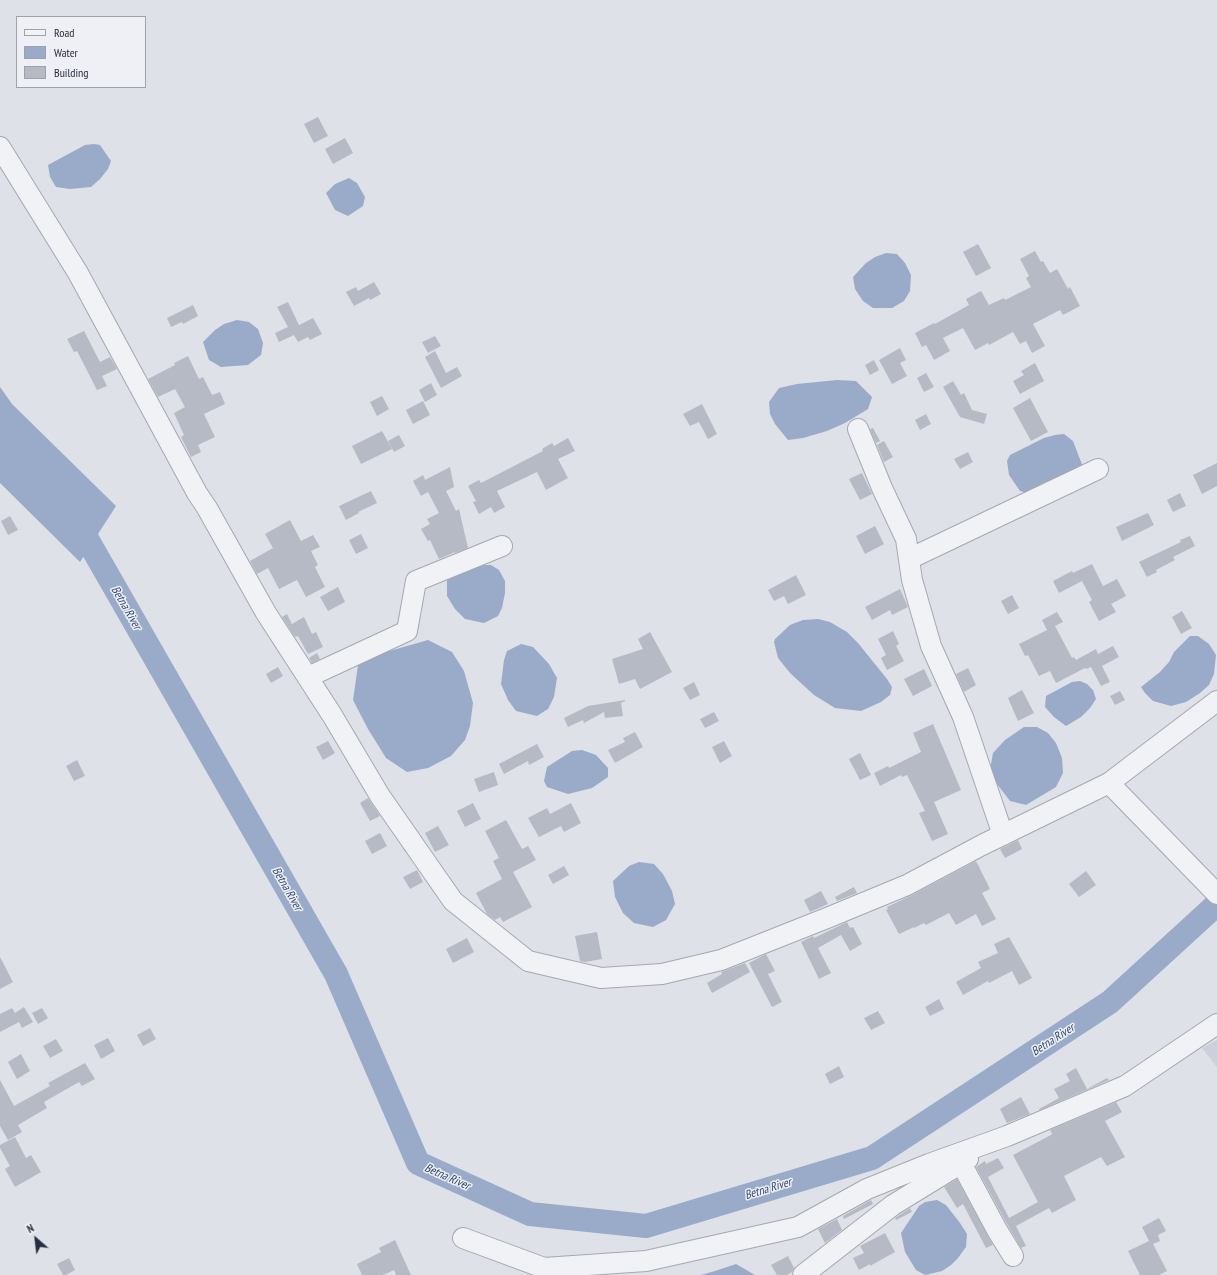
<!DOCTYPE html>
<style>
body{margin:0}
#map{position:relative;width:1217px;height:1275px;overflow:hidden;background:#dee1e8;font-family:"PT Sans Narrow",sans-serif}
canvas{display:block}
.legend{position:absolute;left:16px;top:16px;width:130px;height:72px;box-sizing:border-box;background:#eef0f5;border:1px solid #9fa2ac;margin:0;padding:5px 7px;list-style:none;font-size:12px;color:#282e3e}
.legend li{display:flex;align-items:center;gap:8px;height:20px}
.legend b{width:20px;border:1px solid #9fa2ac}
.north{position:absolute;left:16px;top:1219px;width:40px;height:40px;-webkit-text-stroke:3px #eef0f5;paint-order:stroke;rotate:332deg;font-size:11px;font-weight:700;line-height:16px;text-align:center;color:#282e3e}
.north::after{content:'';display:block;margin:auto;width:14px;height:18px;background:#282e3e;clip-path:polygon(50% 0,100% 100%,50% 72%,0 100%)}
</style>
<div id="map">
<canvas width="1217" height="1275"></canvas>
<ul class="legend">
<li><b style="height:5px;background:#f1f2f6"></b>Road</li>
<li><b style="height:11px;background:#99abc8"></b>Water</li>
<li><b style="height:11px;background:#b6bac4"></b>Building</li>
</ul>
<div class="north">N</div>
</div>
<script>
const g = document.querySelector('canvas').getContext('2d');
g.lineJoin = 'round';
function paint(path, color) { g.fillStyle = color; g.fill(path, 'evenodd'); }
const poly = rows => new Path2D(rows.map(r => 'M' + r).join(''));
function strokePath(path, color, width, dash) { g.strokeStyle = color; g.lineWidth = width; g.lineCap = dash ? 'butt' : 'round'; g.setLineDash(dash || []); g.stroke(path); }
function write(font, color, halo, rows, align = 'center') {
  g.font = font + ' "PT Sans Narrow",sans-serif'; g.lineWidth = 3; g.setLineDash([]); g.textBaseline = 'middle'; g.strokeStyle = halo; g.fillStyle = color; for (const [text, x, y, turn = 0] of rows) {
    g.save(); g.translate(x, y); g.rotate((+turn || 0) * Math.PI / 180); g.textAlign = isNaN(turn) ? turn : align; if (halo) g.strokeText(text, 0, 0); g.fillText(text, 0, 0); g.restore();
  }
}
paint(poly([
 [1217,1040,1217,1067,1202,1048]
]), '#ccd0da');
paint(poly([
 [94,144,100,145,111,161,108,169,100,179,91,187,70,189,56,187,50,177,48,165,85,145],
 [349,178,357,183,365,197,363,206,348,216,335,210,326,193,335,184],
 [886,253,897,254,905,263,911,275,910,291,904,301,892,308,873,308,863,301,855,289,853,277,866,263,875,257],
 [237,320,249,322,258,329,263,343,261,355,248,365,221,367,209,360,203,342,215,330,224,324],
 [837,380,856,381,872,397,868,409,845,423,827,431,803,438,788,440,775,424,770,414,769,402,779,388,797,384],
 [0,387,12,404,116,506,80,562,0,483],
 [1064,434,1073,441,1083,467,1031,494,1020,491,1009,475,1007,461,1010,455,1044,438,1055,435],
 [481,565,491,565,499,570,505,581,505,593,502,608,498,616,484,623,465,619,455,609,447,596,447,579],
 [818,619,830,622,847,632,858,643,887,679,892,687,890,695,881,702,861,711,835,708,814,695,790,673,778,658,774,642,775,639,790,625,803,620],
 [1190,636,1198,636,1209,644,1216,655,1214,674,1209,685,1200,693,1186,702,1171,706,1153,701,1145,693,1141,687,1160,672,1169,662,1174,652],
 [428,640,452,652,464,671,473,703,470,726,465,740,451,756,428,768,407,772,386,758,368,729,353,700,358,665,386,652],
 [521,644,533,647,549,664,557,678,554,697,548,709,537,716,516,711,508,700,501,684,504,660,507,651],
 [1080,681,1087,684,1093,690,1096,699,1090,708,1081,717,1066,726,1054,717,1045,707,1046,696,1072,682],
 [1024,727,1037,727,1048,733,1056,743,1062,758,1063,773,1056,787,1026,805,1010,801,997,784,990,770,993,753,1005,740],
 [582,750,596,755,608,768,608,777,592,788,568,794,547,787,544,781,547,767,572,751],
 [639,862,654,864,663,874,672,891,675,904,666,920,653,927,634,923,623,913,615,897,613,881,629,866],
 [937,1200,946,1205,960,1223,967,1234,966,1247,958,1258,951,1265,942,1271,925,1275,916,1270,905,1252,901,1233,919,1206,925,1202],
 [736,1264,755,1275,701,1275,715,1271]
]), '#99abc8');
strokePath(poly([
 [73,520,83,532,336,974,418,1163,530,1214,646,1226,872,1158,1110,1002,1217,904]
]), '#99abc8', 24);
paint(poly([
 [318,117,328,136,314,143,304,124],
 [345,138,353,153,333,164,325,149],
 [978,244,991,268,976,276,963,252],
 [1035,251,1041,262,1043,261,1050,273,1057,269,1068,289,1070,287,1080,306,1063,315,1060,310,1033,324,1045,346,1032,353,1026,341,1020,344,1013,332,989,345,988,343,975,350,963,328,943,338,950,351,934,360,926,345,922,347,915,333,934,323,935,324,969,305,966,299,981,291,989,305,1004,298,1005,300,1031,287,1026,278,1029,276,1020,259],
 [374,282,381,294,370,300,369,298,354,306,346,292,356,287,358,291],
 [288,302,299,325,313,318,322,334,310,340,308,337,298,342,294,335,279,342,275,333,288,327,277,307],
 [193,305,198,316,183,324,182,322,171,327,167,318],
 [84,331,100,362,110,357,117,369,102,376,107,386,97,390,77,351,74,352,67,339],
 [435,336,441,346,428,353,422,342],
 [900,348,906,360,900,363,907,376,892,384,879,360],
 [435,351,446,373,457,367,462,376,441,388,425,357],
 [188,356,199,379,203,377,212,395,220,392,225,404,204,414,215,437,198,445,201,452,191,457,181,437,184,435,174,413,185,407,175,389,158,397,148,379,175,365,174,363],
 [874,360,879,370,870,375,865,365],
 [1035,363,1044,381,1020,394,1013,381,1024,375,1021,371],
 [926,373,934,387,924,392,917,378],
 [953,381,961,395,964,393,972,410,987,414,984,424,960,417,943,387],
 [431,383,437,395,425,402,419,390],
 [382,396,389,409,377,416,370,402],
 [1030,398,1048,432,1031,441,1013,408],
 [423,401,430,415,413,424,406,410],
 [702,404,717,434,708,439,699,422,690,426,683,414],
 [926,414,931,424,920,430,915,420],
 [873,428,880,441,876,443,870,429],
 [382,431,392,449,361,464,352,446],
 [399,435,405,446,394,452,388,441],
 [568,438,575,451,558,459,568,478,546,490,537,472,497,491,505,507,494,513,491,507,479,514,473,502,476,501,468,486,479,480,481,483,543,451,542,449,552,443,554,446],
 [884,441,893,457,884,462,877,445],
 [968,452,973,462,960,469,954,459],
 [1217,463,1217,486,1202,494,1193,475],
 [450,467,454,487,446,491,456,511,459,509,468,548,455,553,455,552,439,559,430,540,428,541,421,529,430,524,427,519,439,513,428,492,421,496,413,481,423,475,425,480],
 [862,473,872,494,860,500,849,479],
 [371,491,377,503,358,512,359,513,346,520,339,506],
 [1180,493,1186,506,1173,512,1167,500],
 [1148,513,1154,525,1122,541,1116,527],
 [10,516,18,530,8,535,1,521],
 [290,520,301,541,313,535,320,547,311,551,318,565,315,567,325,587,306,597,297,580,279,589,268,568,257,574,250,561,273,548,265,534],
 [875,526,884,544,865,554,856,536],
 [361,534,368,548,356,554,349,540],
 [1190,536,1195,546,1173,557,1175,560,1156,570,1157,572,1147,577,1139,562,1181,542,1180,540],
 [1092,564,1103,586,1117,579,1126,596,1111,604,1116,612,1099,621,1089,602,1092,600,1082,581,1059,593,1053,581,1072,571,1073,573],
 [796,575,806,595,788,604,784,596,774,601,768,590],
 [338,587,345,602,328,611,320,597],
 [900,589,908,607,892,615,890,610,872,620,865,607],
 [1012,595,1019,608,1008,614,1001,601],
 [1182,611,1192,628,1181,634,1172,617],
 [1057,612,1063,622,1055,626,1072,658,1074,657,1076,660,1096,649,1098,654,1113,646,1119,657,1102,666,1110,682,1101,686,1091,667,1086,669,1085,668,1056,683,1050,671,1039,676,1028,655,1025,656,1019,644,1047,630,1042,620],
 [287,614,292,624,304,617,312,634,316,632,323,647,308,654,298,636,295,637,282,617],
 [893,631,899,644,896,646,904,661,887,670,881,658,886,655,878,639],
 [650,632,672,672,640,689,635,679,619,684,612,659,643,649,638,639],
 [317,653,320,659,312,663,309,658],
 [278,667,283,676,271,683,266,674],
 [968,668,976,685,964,692,956,674],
 [924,669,932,686,913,696,904,679],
 [694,682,700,695,690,700,683,688],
 [1022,690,1034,713,1018,721,1008,698],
 [1120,691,1125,700,1115,705,1110,696],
 [625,700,625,701,621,703,623,716,605,718,604,712,584,723,583,720,568,727,564,718,588,706],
 [714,712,719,721,705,728,700,719],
 [933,724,961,790,934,802,948,834,932,841,919,813,925,811,907,775,902,777,901,775,880,786,874,773,888,766,889,768,921,752,913,733],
 [635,732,643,747,615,763,608,750,625,742,623,738],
 [328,741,335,753,323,760,316,747],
 [724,741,732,756,720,763,712,747],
 [537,744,544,757,529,765,528,761,504,774,499,764],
 [860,753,871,775,860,780,849,759],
 [77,760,85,776,74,781,66,766],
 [494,772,498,785,479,792,474,779],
 [368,798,380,816,370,821,360,803],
 [473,803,481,819,465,827,457,811],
 [571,803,581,823,564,832,561,826,539,837,528,818,547,808,550,814],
 [506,820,522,849,528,846,536,860,513,872,532,907,503,922,500,917,495,920,487,914,476,893,502,879,493,861,499,858,485,831],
 [438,826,449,845,435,852,425,833],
 [380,833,387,846,372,854,365,841],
 [1018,840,1022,849,1005,858,1000,849],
 [976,861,990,889,982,893,996,919,982,926,976,914,956,925,949,913,926,925,924,923,914,928,914,927,899,934,886,910,888,909,887,907,912,895],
 [564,866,569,875,553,884,548,875],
 [417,870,423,882,410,889,403,877],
 [1086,871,1096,885,1079,897,1069,884],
 [854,887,857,893,837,901,835,897],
 [821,891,828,904,810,912,804,900],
 [847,922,850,928,853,927,862,944,850,951,841,935,818,948,831,973,819,979,801,942,813,936,814,938],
 [597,932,602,959,585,962,580,961,575,936],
 [1009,937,1032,978,1019,985,1012,971,989,983,988,981,963,995,956,982,981,968,978,962,998,953,994,944],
 [467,938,474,952,453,963,446,949],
 [766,954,775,971,768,974,782,1002,772,1007,749,963],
 [0,957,13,982,0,989],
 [745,963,750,972,712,993,707,983,722,974,721,972],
 [939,999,944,1009,930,1016,925,1007],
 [24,1007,33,1022,22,1028,19,1022,0,1032,0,1014,12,1008,15,1013],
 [42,1008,48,1018,38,1024,32,1013],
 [878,1011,885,1023,871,1030,864,1018],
 [150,1028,156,1039,143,1046,137,1035],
 [108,1038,115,1051,101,1059,94,1045],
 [56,1039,63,1051,50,1058,43,1046],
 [21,1054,30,1071,17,1079,8,1062],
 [85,1063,95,1079,82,1086,79,1082,44,1102,47,1108,18,1125,22,1132,8,1140,0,1126,0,1080,14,1106,50,1086,48,1083],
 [839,1066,844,1077,830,1084,825,1074],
 [1076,1068,1087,1089,1107,1078,1109,1080,1040,1110,1039,1109,1059,1098,1054,1089,1070,1081,1066,1074],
 [1021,1097,1030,1114,1007,1123,1000,1109],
 [1116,1102,1122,1112,1105,1121,1125,1157,1107,1166,1101,1157,1064,1176,1076,1200,1052,1213,1049,1208,1016,1226,1026,1246,1021,1248,1007,1224,976,1167,985,1161,986,1164,998,1158,1004,1168,988,1177,1009,1218,1038,1202,1013,1155,1051,1135,1052,1134,1050,1130],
 [15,1137,26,1158,31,1155,41,1172,15,1187,5,1169,10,1166,0,1148,0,1145],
 [957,1179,993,1245,986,1248,963,1204,957,1208,944,1187],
 [871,1200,873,1204,844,1219,843,1216],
 [910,1208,912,1212,896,1220,895,1218],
 [1159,1218,1166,1231,1158,1235,1160,1241,1153,1244,1167,1271,1159,1275,1140,1275,1128,1251,1149,1241,1142,1227],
 [837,1219,842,1230,825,1243,818,1229],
 [885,1233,895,1252,870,1266,870,1264,859,1270,853,1258,864,1253,860,1246],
 [395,1240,411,1275,396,1275,394,1270,383,1275,362,1275,357,1264,381,1252,379,1248],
 [788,1256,794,1268,792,1272,787,1275,777,1275,771,1265],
 [69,1258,75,1270,66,1275,63,1275,57,1264]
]), '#b6bac4');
const minor = poly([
 [0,147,78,273,197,493,207,508,266,613,332,715,380,796,453,901,528,961,601,978,662,974,721,960,827,918,907,885,982,845,1109,783,1217,701],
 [858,429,882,488,906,539,912,580,931,646,963,717,1003,835],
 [909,559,1098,469],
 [308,677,407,631,416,581,502,546],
 [1109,783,1217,894],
 [961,1163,997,1230,1013,1256],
 [463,1238,544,1268,646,1261,798,1227,867,1189,929,1164,1007,1136,1125,1086,1217,1024],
 [803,1275,893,1205,968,1159]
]);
strokePath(minor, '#a4a8b2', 22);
strokePath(minor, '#f1f2f6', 20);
write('italic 12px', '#324972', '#eef0f5', [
 ["Betna River",126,608,60],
 ["Betna River",287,889,60],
 ["Betna River",1053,1040,-33],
 ["Betna River",447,1177,24],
 ["Betna River",768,1189,-17]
]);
</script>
